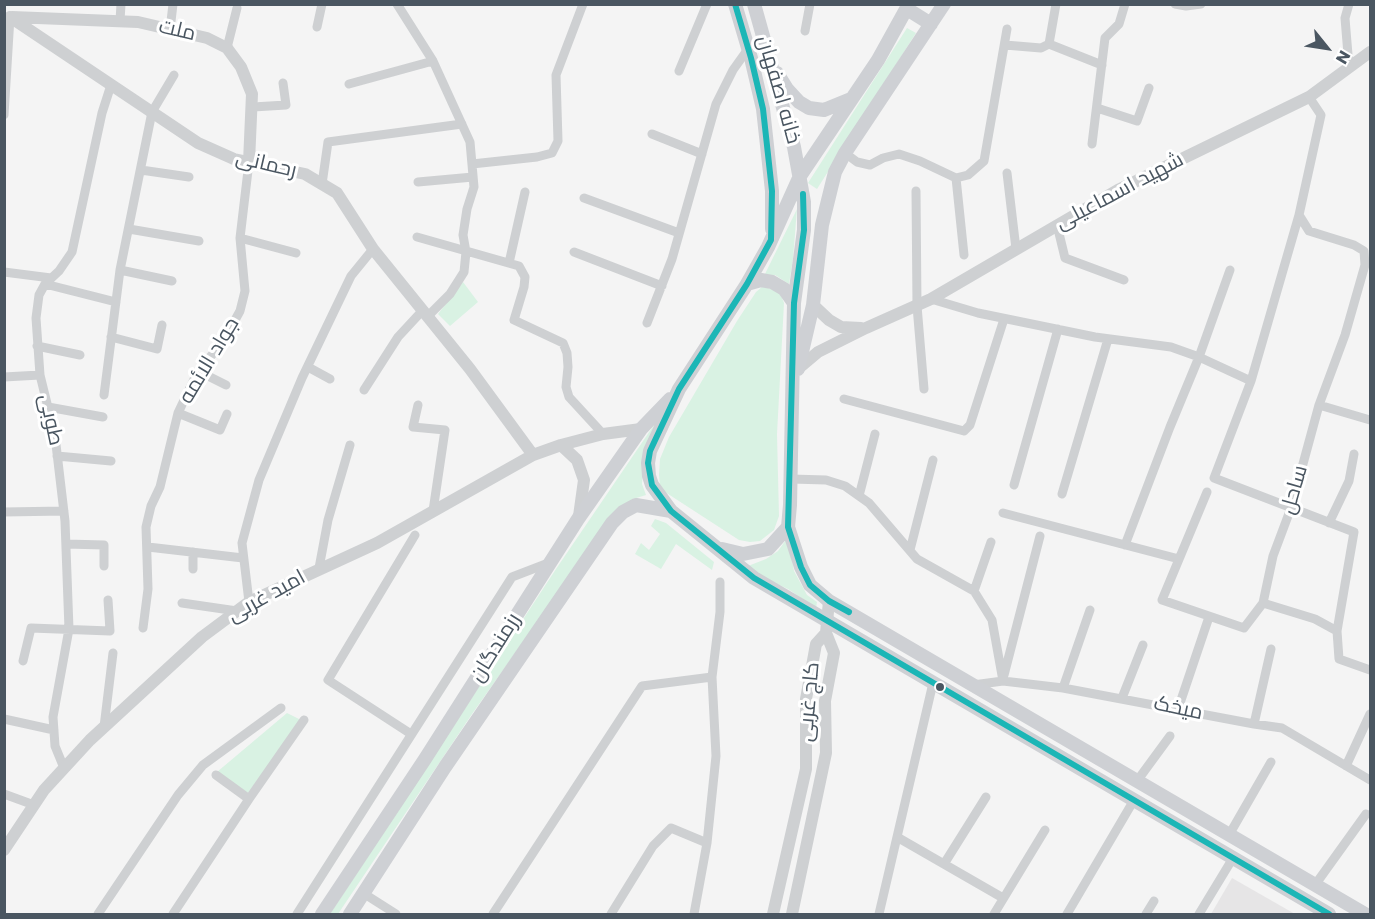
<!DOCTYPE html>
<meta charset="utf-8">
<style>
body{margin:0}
#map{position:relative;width:1375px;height:919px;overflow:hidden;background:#f4f4f4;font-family:Poppins,sans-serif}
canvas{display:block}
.frame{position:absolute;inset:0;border:6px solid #4a5661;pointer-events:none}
.north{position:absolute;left:1297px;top:18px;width:60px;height:60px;-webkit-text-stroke:4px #fff;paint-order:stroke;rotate:120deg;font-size:16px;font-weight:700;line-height:24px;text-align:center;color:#4a5661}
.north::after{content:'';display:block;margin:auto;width:21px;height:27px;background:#4a5661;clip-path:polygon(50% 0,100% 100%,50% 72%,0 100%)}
</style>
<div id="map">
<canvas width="1375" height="919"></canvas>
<div class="frame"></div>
<div class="north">N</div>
</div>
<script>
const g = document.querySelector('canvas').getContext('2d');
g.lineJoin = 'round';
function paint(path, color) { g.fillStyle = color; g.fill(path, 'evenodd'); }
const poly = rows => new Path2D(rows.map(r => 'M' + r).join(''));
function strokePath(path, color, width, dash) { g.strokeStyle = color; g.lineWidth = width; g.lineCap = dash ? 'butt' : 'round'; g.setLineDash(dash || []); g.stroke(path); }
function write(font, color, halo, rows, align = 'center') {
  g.font = font + ' Poppins,Cairo,sans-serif'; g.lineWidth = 6; g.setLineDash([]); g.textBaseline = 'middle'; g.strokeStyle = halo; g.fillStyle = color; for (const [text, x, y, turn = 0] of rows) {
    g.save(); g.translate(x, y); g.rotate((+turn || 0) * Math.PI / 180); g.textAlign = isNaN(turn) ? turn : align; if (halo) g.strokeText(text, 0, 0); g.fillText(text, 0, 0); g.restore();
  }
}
paint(poly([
 [1232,878,1295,914,1211,914]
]), '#e6e5e6');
paint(poly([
 [907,28,916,33,817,189,808,183],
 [797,209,793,259,789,284,775,275,764,276],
 [463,282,478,302,450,326,438,314],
 [763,286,780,293,784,303,777,434,779,516,774,530,760,541,750,542,739,540,665,492,660,485,659,475,660,459,669,437,737,321,756,292],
 [656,422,644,454,642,484,646,495,633,499,617,509,472,714,338,914,330,914,556,569],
 [655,519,666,523,714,562,712,570,676,544,661,569,635,554,641,543,649,550,660,534,651,526],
 [788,537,794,571,807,595,817,602,816,608,788,589,766,579,748,566,766,559,778,551],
 [287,713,301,720,248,793,217,772]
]), '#d9f2e3');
strokePath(poly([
 [397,4,433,61,470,142,474,187,467,209,463,235,466,252,464,272,450,294,428,316],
 [1175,4,1186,6,1201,4],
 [1349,4,1345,18,1349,67],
 [120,21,121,4],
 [317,27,322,4],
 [170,30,173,4],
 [805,31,810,4],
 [1049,44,1102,65],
 [1005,45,1041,48,1049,44,1056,4],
 [227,48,237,8],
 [679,71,707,4],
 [349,84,433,61],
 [253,107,286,105,283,83],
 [1097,108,1137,121,1149,88],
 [4,115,10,17],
 [652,134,702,154],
 [1092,144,1105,38,1119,24,1125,4],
 [845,153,857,162,870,165,883,158,899,154,920,161,956,178,968,175,984,161,1007,29],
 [472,164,537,157,552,153,558,141,556,75,583,4],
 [141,170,189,177],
 [1007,173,1016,249],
 [956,178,964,255],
 [418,182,473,177],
 [322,184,328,142,462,124],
 [916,191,917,306,924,389],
 [584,198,679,233],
 [1057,225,1065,258,1124,280],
 [129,229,199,241],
 [417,237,519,266,525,277,524,287,514,320,563,343,567,353,568,367,566,387,569,397,603,434],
 [240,238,296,253],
 [574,252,662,286],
 [509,263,525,192],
 [120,270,172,281],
 [4,272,51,278],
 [45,284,116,302],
 [931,299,978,313,1095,337,1171,347,1199,357,1251,381,1214,478,1354,532,1337,631],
 [647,323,672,259,716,104,733,70,748,49],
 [111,337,157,349,162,325],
 [37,346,80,355],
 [308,367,330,379],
 [198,371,226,385],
 [4,377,40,375],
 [1251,381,1299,215],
 [364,390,398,337,423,310],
 [104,395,120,270,152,112,174,75],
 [844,399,964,431,970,425,1004,319],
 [418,405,413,427,445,430,433,511],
 [1319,405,1370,420],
 [48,407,103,417],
 [178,413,220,430,227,414],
 [57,456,111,461],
 [791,479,826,480,845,486,869,503,917,559,974,591,992,620,1003,681],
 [1014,485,1058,329],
 [1207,492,1162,600,1244,628,1263,603,1273,556,1291,508,1319,405,1345,335,1365,265,1364,251,1354,245,1309,231,1299,215,1321,115,1309,97],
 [1062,494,1108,339],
 [859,496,875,434],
 [4,512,64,511],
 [1003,513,1179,559],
 [1329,523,1349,481,1354,454],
 [66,544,104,545,104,566],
 [1125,545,1170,427,1199,357,1230,270],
 [148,547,243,558],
 [910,550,933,460],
 [319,568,328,520,350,445],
 [193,569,193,552],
 [974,591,991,542],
 [249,602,242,543,259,480,302,378,351,276,373,249],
 [182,603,237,611],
 [1263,603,1315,619,1337,631,1339,659,1370,670],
 [143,628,148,589,146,527,151,506,160,487,178,413,198,371,223,342,240,311,245,291,240,238,249,162],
 [23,661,31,628,110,631,108,600],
 [1004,675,1040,536],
 [973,685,1003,681,1063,688,1254,724,1282,728,1370,780],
 [1063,688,1090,610],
 [1122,698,1143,645],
 [1178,709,1209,617],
 [4,719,54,730],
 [1254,724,1271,649],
 [104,727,113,653],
 [411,734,328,680,415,535],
 [1346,766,1370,714],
 [64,768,55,746,53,717,69,629,65,521,55,436,40,375,36,318,39,295,45,284,59,271,72,252,102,113,111,85],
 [216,775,249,799],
 [1137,781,1170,736],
 [4,794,34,805],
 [1229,835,1271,762],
 [897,837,1003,898],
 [944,864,986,797],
 [1315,885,1366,814],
 [362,898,363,893,396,914],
 [98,914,178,795,203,765,281,708],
 [173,914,249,799,304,720],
 [297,914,512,577,551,562],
 [493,914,642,686,712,677],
 [611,914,653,846,671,828,707,843],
 [694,914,707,843,716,756,712,677,720,612,720,582],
 [879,914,933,683],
 [994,914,1045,830],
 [1067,914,1134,800],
 [1146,914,1154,901],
 [1199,914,1233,858]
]), '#ced0d2', 9);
strokePath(poly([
 [10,17,198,143,234,159,305,174,337,193,373,249,470,369,533,455],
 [12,17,138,22,207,38,227,48,241,67,252,94,249,162],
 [813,305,829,320,841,327,861,328],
 [799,368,818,352,866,328,931,299,1118,190,1309,97,1370,52],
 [561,445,577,460,584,480,579,516],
 [4,850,44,790,90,740,202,637,249,602,377,543,533,455,561,445,603,434,641,429],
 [773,914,806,769,806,699,816,644,826,633],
 [792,914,826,753,825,701,834,653,826,633,829,601]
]), '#ced0d2', 12);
strokePath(poly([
 [735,4,751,58,763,109,772,191,772,229],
 [909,4,878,60,800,176,768,247,747,284,679,389,650,451,648,463,649,476,652,485,671,511,754,578,1329,914],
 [907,9,931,24],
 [777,73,787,89,799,102,809,108,824,110,851,99],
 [747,284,761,280,772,282,784,289,794,303],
 [798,369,813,305,822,225,835,172,845,153,944,4],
 [788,527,801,567,810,585,829,601,1365,914],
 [722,549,743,554,768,549,788,527,790,505,794,303,804,230,804,202,794,147,754,4],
 [322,914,425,759,578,519,641,429,670,399],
 [350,914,445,767,612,523,623,512,636,505,671,511]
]), '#ced0d4', 14);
strokePath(poly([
 [735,4,751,58,763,109,772,191,771,240,747,284,679,389,650,451,648,463,652,485,671,511,754,578,1329,914],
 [803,194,804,230,794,303,788,527,801,567,810,585,829,601,849,612]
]), '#1bb6b6', 6);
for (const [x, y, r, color] of [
 [940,687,5,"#4a5661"]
]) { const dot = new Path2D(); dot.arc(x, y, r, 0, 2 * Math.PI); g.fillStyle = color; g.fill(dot); strokePath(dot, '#fff', 2); }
write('21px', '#4a5661', '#fff', [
 ["ملت",177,31,13],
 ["خانه اصفهان",778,90,74],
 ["رحمانی",266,165,13],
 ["شهید اسماعیلی",1120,192,-28],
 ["جواد الائمه",210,361,-59],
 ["طوبی",50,420,78],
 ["ساحل",1295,490,-74],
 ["امید غربی",267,597,-29],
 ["رزمندگان",496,648,-58],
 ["کاج غربی",810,702,-85],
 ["میخک",1178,709,12]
]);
</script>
